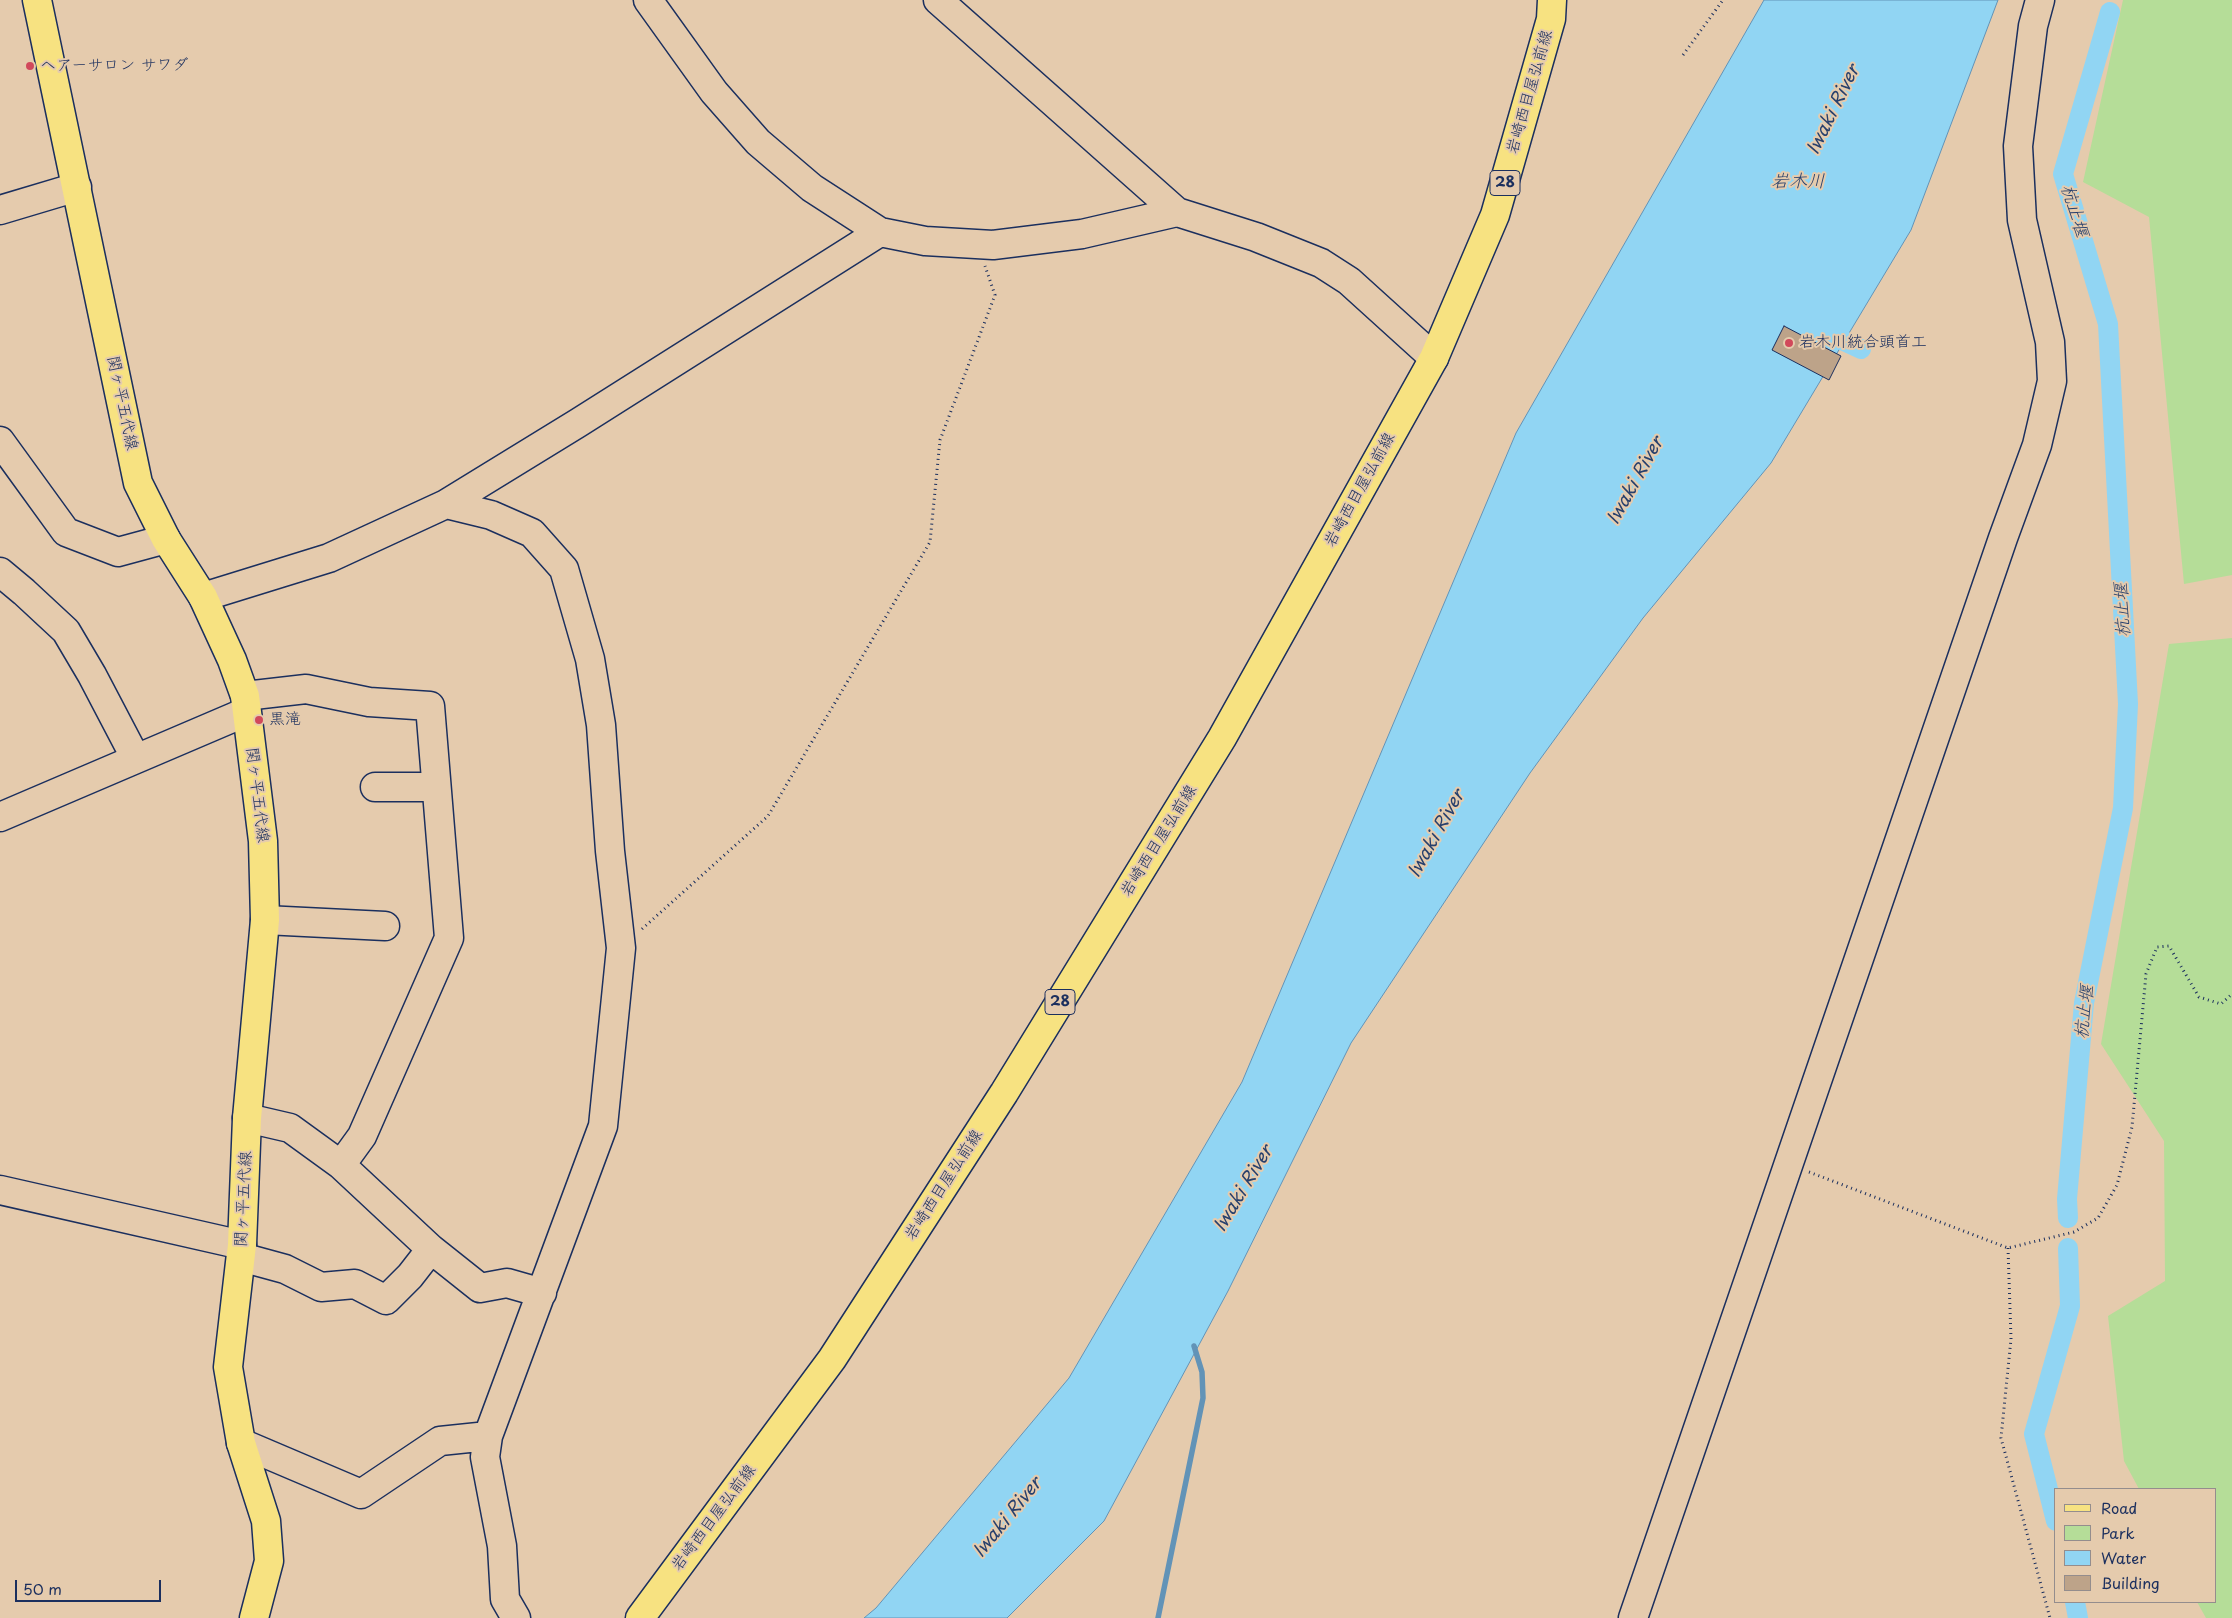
<!DOCTYPE html>
<meta charset="utf-8">
<style>
body{margin:0}
#map{position:relative;width:2232px;height:1618px;overflow:hidden;background:#e5cbad;font-family:"Playpen Sans",sans-serif}
canvas{display:block}
.legend{position:absolute;left:2054px;top:1488px;width:162px;height:115px;box-sizing:border-box;background:#e5cbad;border:1px solid #948d8d;margin:0;padding:6px 9px;list-style:none;font-size:15px;color:#1b2f5e}
.legend li{display:flex;align-items:center;gap:10px;height:25px}
.legend b{width:25px;border:1px solid #948d8d}
.scale{position:absolute;left:15px;top:1580px;width:146px;height:22px;box-sizing:border-box;border:2px solid #1b2f5e;border-top:0;padding-left:6px;font-size:15px;line-height:18px;white-space:nowrap;color:#1b2f5e;-webkit-text-stroke:4px #e5cbad;paint-order:stroke}
</style>
<div id="map">
<canvas width="2232" height="1618"></canvas>
<ul class="legend">
<li><b style="height:6px;background:#f7e281"></b>Road</li>
<li><b style="height:14px;background:#b5dd98"></b>Park</li>
<li><b style="height:14px;background:#91d5f3"></b>Water</li>
<li><b style="height:14px;background:#bda389"></b>Building</li>
</ul>
<div class="scale">50 m</div>
</div>
<script>
const g = document.querySelector('canvas').getContext('2d');
g.lineJoin = 'round';
function paint(path, color) { g.fillStyle = color; g.fill(path, 'evenodd'); }
const poly = rows => new Path2D(rows.map(r => 'M' + r).join(''));
function strokePath(path, color, width, dash) { g.strokeStyle = color; g.lineWidth = width; g.lineCap = dash ? 'butt' : 'round'; g.setLineDash(dash || []); g.stroke(path); }
function write(font, color, halo, rows, align = 'center') {
  g.font = font + ' "Playpen Sans","Klee One",sans-serif'; g.lineWidth = 4; g.setLineDash([]); g.textBaseline = 'middle'; g.strokeStyle = halo; g.fillStyle = color; for (const [text, x, y, turn = 0] of rows) {
    g.save(); g.translate(x, y); g.rotate((+turn || 0) * Math.PI / 180); g.textAlign = isNaN(turn) ? turn : align; if (halo) g.strokeText(text, 0, 0); g.fillText(text, 0, 0); g.restore();
  }
}
paint(poly([
 [2123,0,2232,0,2232,575,2184,584,2149,217,2083,182],
 [2232,638,2232,1618,2206,1618,2197,1602,2216,1602,2216,1489,2139,1489,2124,1461,2108,1316,2165,1281,2164,1141,2101,1044,2169,644]
]), '#b5dd98');
const water = poly([
 [1764,0,1998,0,1911,230,1771,463,1643,618,1530,773,1351,1043,1228,1291,1104,1521,1007,1618,864,1618,876,1608,1069,1378,1242,1082,1516,433,1764,0]
]);
paint(water, '#91d5f3');
strokePath(water, '#6293b7', 1);
strokePath(poly([
 [1158,1618,1203,1398,1202,1372,1194,1346]
]), '#6293b7', 5.5);
strokePath(poly([
 [1820,330,1861,349],
 [2068,1218,2067,1199,2084,1003,2123,808,2128,704,2108,324,2063,174,2110,12],
 [2056,1521,2034,1434,2070,1306,2068,1248],
 [2075,1602,2078,1618]
]), '#91d5f3', 20);
const building = poly([
 [1784,326,1841,356,1829,380,1772,350,1784,326]
]);
paint(building, '#bda389');
strokePath(building, '#1b2f5e', 1);
const minor = poly([
 [648,0,714,92,758,142,812,188,880,232,925,241,993,245,1082,234,1177,212],
 [938,0,1177,212,1256,237,1321,263,1349,281,1434,358],
 [0,210,77,187],
 [0,441,66,532,118,552,166,539],
 [446,504,491,515,532,533,564,569,590,659,601,725,610,851,621,948,603,1126,488,1436,485,1457,502,1546,505,1599,516,1618],
 [0,572,24,592,66,631,92,675,136,759],
 [203,597,329,558,446,504,578,423,880,232],
 [245,696,306,689,369,702,430,706,449,938,362,1136,341,1165,290,1128,247,1118],
 [375,787,436,787],
 [0,817,246,712],
 [265,920,385,926],
 [341,1165,431,1249,480,1288,507,1283,542,1293],
 [0,1190,242,1245],
 [241,1257,285,1269,321,1287,355,1284,386,1300,410,1276,431,1249],
 [241,1443,361,1494,440,1441,488,1436],
 [1633,1618,2003,538,2037,445,2052,381,2050,342,2022,220,2018,146,2033,26,2040,0]
]);
const major = poly([
 [37,0,138,483,166,539,203,597,232,660,245,696,263,841,265,920,247,1118,242,1245,228,1367,241,1443,266,1521,269,1561,254,1618],
 [640,1618,832,1359,1004,1093,1222,738,1434,358,1495,215,1551,19,1552,0]
]);
strokePath(minor, '#1b2f5e', 31);
strokePath(major, '#1b2f5e', 31);
strokePath(poly([
 [1683,55,1723,0],
 [642,929,768,816,930,542,940,440,995,295,985,266],
 [1809,1172,2008,1248,2074,1232,2098,1218,2117,1185,2132,1127,2146,974,2157,947,2169,946,2199,997,2221,1004,2232,994],
 [2008,1248,2011,1339,2001,1438,2050,1618]
]), '#1b2f5e', 3, [1, 4]);
strokePath(minor, '#e5cbad', 28);
strokePath(major, '#f7e281', 28);
for (const [x, y, r, color] of [
 [30,66,5,"#d1495b"],
 [1789,343,5,"#d1495b"],
 [259,720,5,"#d1495b"]
]) { const dot = new Path2D(); dot.arc(x, y, r, 0, 2 * Math.PI); g.fillStyle = color; g.fill(dot); strokePath(dot, '#e5cbad', 2); }
for (const [x, y, w] of [
 [1505,183,30],
 [1060,1002,30]
]) { const box = new Path2D(); box.roundRect(x - w / 2, y - 12.5, w, 25, 4); g.fillStyle = '#e5cbad'; g.fill(box); strokePath(box, '#1b2f5e', 1); }
write('bold 15px', '#1b2f5e', null, [
 ["28",1505,183],
 ["28",1060,1002]
]);
write('16px', '#1b2f5e', '#e5cbad', [
 ["ヘアーサロン サワダ",40,66],
 ["岩木川統合頭首工",1799,343],
 ["黒滝",269,720]
], 'left');
write('16px', '#1b2f5e', '#e5cbad', [
 ["岩崎西目屋弘前線",1530,92,-74],
 ["関ヶ平五代線",122,403,78],
 ["岩崎西目屋弘前線",1360,490,-61],
 ["関ヶ平五代線",257,795,83],
 ["岩崎西目屋弘前線",1159,841,-58],
 ["岩崎西目屋弘前線",944,1185,-57],
 ["関ヶ平五代線",244,1199,-87],
 ["岩崎西目屋弘前線",714,1518,-53]
]);
write('italic 18px', '#27406d', '#e5cbad', [
 ["Iwaki River",1834,110,-64],
 ["岩木川",1798,182],
 ["杭止堰",2074,211,73],
 ["Iwaki River",1636,481,-61],
 ["杭止堰",2123,610,-93],
 ["Iwaki River",1437,834,-61],
 ["杭止堰",2085,1012,-83],
 ["Iwaki River",1244,1189,-59],
 ["Iwaki River",1008,1518,-51]
]);
</script>
